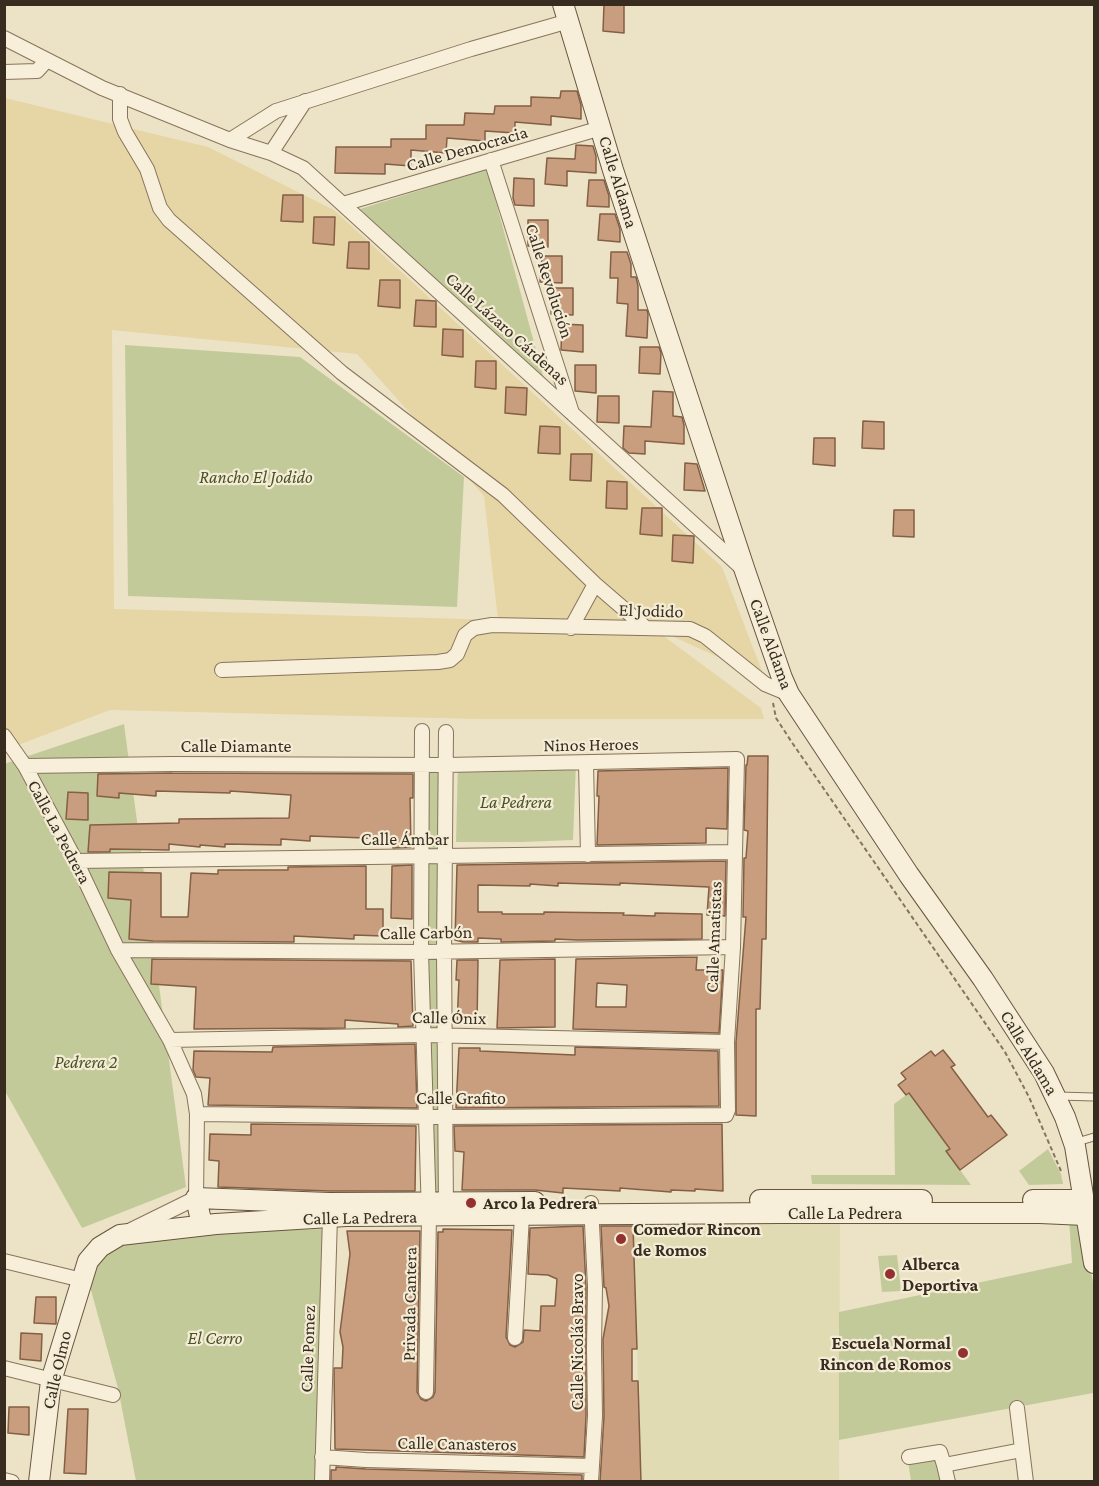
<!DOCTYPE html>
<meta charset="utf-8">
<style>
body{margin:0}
#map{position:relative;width:1099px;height:1486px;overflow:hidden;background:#ece2c6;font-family:"Crimson Pro",serif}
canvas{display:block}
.frame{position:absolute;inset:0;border:6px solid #382c20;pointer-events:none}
</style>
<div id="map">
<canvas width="1099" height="1486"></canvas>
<div class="frame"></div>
</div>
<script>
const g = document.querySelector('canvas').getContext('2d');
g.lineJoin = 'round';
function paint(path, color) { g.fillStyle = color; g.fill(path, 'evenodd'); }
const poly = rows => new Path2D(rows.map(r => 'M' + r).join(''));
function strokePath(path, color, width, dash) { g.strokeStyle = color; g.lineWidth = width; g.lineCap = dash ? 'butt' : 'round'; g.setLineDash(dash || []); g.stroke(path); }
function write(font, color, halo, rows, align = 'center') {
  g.font = font + ' "Crimson Pro",serif'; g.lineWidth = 4.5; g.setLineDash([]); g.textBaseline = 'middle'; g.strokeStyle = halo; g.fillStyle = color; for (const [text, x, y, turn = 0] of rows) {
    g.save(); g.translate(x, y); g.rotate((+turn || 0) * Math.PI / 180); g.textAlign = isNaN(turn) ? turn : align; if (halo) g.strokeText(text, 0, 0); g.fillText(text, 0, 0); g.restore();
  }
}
paint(poly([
 [840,1214,839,1481,641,1481,633,1215]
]), '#e1dbb4');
paint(poly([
 [487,169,545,383,360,209],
 [125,345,300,357,464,477,457,607,128,596],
 [124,724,186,1187,82,1228,5,1091,4,764],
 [441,762,439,1193,430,1194,425,763],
 [458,762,576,763,573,840,522,842,456,842],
 [909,1093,950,1149,947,1152,971,1185,812,1184,811,1175,895,1175,894,1104],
 [1048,1149,1061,1174,1063,1184,1029,1185,1019,1171],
 [1081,1217,1094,1288,1094,1400,1093,1393,839,1440,839,1312,1072,1263,1069,1219],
 [323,1229,320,1481,136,1481,118,1388,89,1283,93,1264,121,1241,201,1232],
 [897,1255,901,1291,882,1292,878,1256],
 [938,1456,944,1481,911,1481,908,1461]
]), '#c3ca9a');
paint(poly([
 [5,98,208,147,334,210,722,567,762,671,757,675,650,626,761,708,764,719,479,719,110,710,5,750],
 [112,330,357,354,484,496,498,620,114,609]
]), '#e6d6a5');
const building = poly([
 [604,5,624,5,624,33,603,31,604,5],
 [561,91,577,91,581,105,581,119,551,116,551,125,515,122,515,133,485,131,485,141,447,138,446,153,411,150,411,166,385,164,385,174,335,173,336,147,391,147,391,139,426,139,426,125,464,125,465,113,494,114,495,106,531,106,531,97,560,98,561,91],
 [576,145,593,146,596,156,596,173,567,171,567,186,545,184,547,158,575,159,576,145],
 [514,178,534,179,534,206,515,205,513,198,514,178],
 [589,180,604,180,609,196,609,207,587,206,589,180],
 [283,195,303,195,303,222,281,221,283,195],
 [600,214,615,214,620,229,620,242,598,240,600,214],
 [314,217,335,217,334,245,313,243,314,217],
 [528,220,548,220,548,247,528,246,528,220],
 [349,242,369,242,369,269,347,268,349,242],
 [611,252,627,252,631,264,631,277,636,277,638,286,638,310,647,310,648,314,647,338,626,336,628,304,617,303,618,278,610,278,611,252],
 [542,256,562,256,562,283,540,282,542,256],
 [380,280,400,280,400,308,378,306,380,280],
 [552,288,573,288,573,315,551,314,552,288],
 [416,300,436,301,436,327,414,326,416,300],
 [562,324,583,325,583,352,561,350,562,324],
 [443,329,463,330,463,357,442,355,443,329],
 [640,347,659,347,661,353,660,374,639,373,640,347],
 [476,361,496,361,496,389,475,387,476,361],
 [575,365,596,365,596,393,575,391,575,365],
 [506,387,527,388,526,415,505,413,506,387],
 [653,391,673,392,673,416,682,417,684,425,684,444,645,441,645,454,629,453,623,448,624,426,651,427,653,391],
 [598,396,619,396,619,423,597,422,598,396],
 [863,421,884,422,884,449,862,448,863,421],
 [540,426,560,427,560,454,538,453,540,426],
 [814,438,835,438,835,466,813,464,814,438],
 [571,454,592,454,591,481,570,480,571,454],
 [685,463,697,464,705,491,684,490,685,463],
 [607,481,627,482,627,509,606,508,607,481],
 [642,508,662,508,662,536,640,534,642,508],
 [894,510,914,510,914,537,893,536,894,510],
 [673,535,694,536,693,563,672,561,673,535],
 [748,756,768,756,766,939,762,939,760,1009,756,1009,756,1116,736,1115,736,1042,746,917,743,917,744,858,746,858,748,831,744,830,746,765,747,765,748,756],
 [728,768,727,829,706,828,706,843,597,845,599,796,597,796,598,771,728,768],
 [172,773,413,774,413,798,410,798,411,847,393,848,393,839,310,836,310,841,281,839,281,845,225,844,225,847,200,845,200,847,169,844,169,850,110,849,110,852,88,852,90,825,179,823,179,819,289,818,291,795,230,791,230,793,156,791,156,796,119,793,119,798,97,796,98,774,172,773],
 [68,792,88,793,88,820,66,819,68,792],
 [726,861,725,916,707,915,709,887,620,883,620,885,558,883,558,886,530,884,530,886,478,885,478,912,502,912,502,914,544,914,544,912,624,913,623,915,655,916,655,913,702,914,702,939,577,940,555,939,555,941,501,942,501,939,478,938,478,942,463,942,455,940,457,865,726,861],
 [412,865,412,919,391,918,392,866,412,865],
 [366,866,366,909,383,909,383,936,354,935,354,939,294,936,294,942,153,941,129,939,131,900,108,898,109,872,161,873,161,917,188,917,191,873,218,874,218,870,288,870,288,867,366,866],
 [697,957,696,970,723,970,719,1033,573,1029,576,959,697,957],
 [597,983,627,985,626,1007,596,1007,597,983],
 [152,959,411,961,413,1026,398,1027,398,1024,345,1020,345,1028,194,1029,196,987,151,984,152,959],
 [555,959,555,1027,497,1028,500,960,555,959],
 [457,960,478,960,477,1025,457,1024,459,980,456,980,457,960],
 [415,1044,417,1108,208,1105,210,1078,196,1077,193,1070,194,1051,272,1052,273,1047,415,1044],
 [575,1047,718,1051,719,1106,456,1108,459,1048,480,1048,480,1051,575,1055,575,1047],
 [943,1050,955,1065,951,1067,988,1117,991,1115,1007,1135,960,1170,946,1151,950,1149,909,1093,906,1095,898,1085,906,1079,901,1073,931,1051,935,1056,943,1050],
 [251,1124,416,1126,415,1191,329,1191,218,1187,219,1161,209,1160,210,1134,251,1135,251,1124],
 [722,1124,723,1191,695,1189,695,1191,671,1190,671,1192,620,1188,620,1191,563,1188,563,1193,535,1190,462,1190,464,1152,455,1151,454,1126,722,1124],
 [583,1226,586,1287,586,1416,584,1457,335,1449,334,1368,342,1368,343,1347,340,1332,350,1254,347,1231,420,1231,417,1392,421,1399,426,1401,433,1397,435,1392,438,1232,443,1232,443,1229,512,1230,506,1337,510,1345,515,1347,523,1342,524,1330,540,1331,541,1306,555,1306,557,1279,548,1275,528,1274,530,1228,583,1226],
 [601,1226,633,1226,637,1349,632,1349,632,1381,638,1381,641,1482,600,1482,604,1416,603,1339,609,1306,606,1288,604,1287,601,1226],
 [36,1297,56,1297,56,1324,34,1323,36,1297],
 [21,1333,42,1334,41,1361,20,1359,21,1333],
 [9,1407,29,1407,29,1435,8,1433,9,1407],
 [68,1409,88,1409,86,1474,64,1473,68,1409],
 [336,1467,366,1469,582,1475,582,1482,331,1482,331,1470,336,1470,336,1467]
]);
paint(building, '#c89e7e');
strokePath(building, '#845f44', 1.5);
const lane = poly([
 [1058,1096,1094,1097],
 [1077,1142,1094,1137]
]);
const street = poly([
 [4,38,102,88,230,140,271,153,303,168,743,569],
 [4,72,37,71,47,60],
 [120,94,120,119,125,132,147,169,160,208,169,220,342,373,503,495,595,584,646,628],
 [230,140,276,111,471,49,569,21],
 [271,153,305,101],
 [491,160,572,413],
 [343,204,601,128],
 [571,628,595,584],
 [222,670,438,662,450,660,457,654,465,635,474,628,492,625,690,629,705,636,765,684,789,694],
 [422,731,421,952,429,1216,426,1392],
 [4,736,25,766,76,861,118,950,170,1040,194,1094,197,1114,196,1198,131,1230],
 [586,763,588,855],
 [25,766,172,764,446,765,737,759,733,947,727,1042,728,1110,726,1115,445,1117,197,1114],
 [76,861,735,852],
 [118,950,421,952,733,947],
 [170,1040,424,1035,727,1042],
 [446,1209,444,951,446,732],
 [4,1261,82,1280],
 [515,1338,522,1216],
 [4,1368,113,1395],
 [1017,1408,1026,1482],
 [322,1457,366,1460,592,1466],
 [909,1457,940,1452,944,1465],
 [4,1480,12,1482],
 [322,1482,330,1217],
 [591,1482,595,1416,594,1348,595,1287,591,1203],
 [948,1482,944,1465,1022,1450]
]);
const secondary = poly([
 [563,4,613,170,745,571,782,678,789,694,909,875,983,979,1044,1073,1065,1117,1075,1146,1094,1263],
 [760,1200,922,1200],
 [1033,1200,1083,1200],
 [202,1225,196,1198,329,1203,535,1202],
 [39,1482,51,1381,88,1261,100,1247,120,1235,216,1224,346,1216,780,1213,1040,1213,1085,1215]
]);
strokePath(lane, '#87745d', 9);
strokePath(street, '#87745d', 16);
strokePath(secondary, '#685540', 22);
strokePath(poly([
 [773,703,776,718,793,744,1005,1052,1029,1097,1061,1171]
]), '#87745d', 2, [4.5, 3]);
strokePath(lane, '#f7efd9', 7);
strokePath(street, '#f7efd9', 14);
strokePath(secondary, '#f7efd9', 20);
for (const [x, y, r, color] of [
 [471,1203,6,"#923130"],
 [621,1239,6,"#923130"],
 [890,1274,6,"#923130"],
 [963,1353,6,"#923130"]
]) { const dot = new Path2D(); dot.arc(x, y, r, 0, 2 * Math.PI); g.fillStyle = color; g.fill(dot); strokePath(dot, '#f4ecd5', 2); }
write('18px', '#382c20', '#f4ecd5', [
 ["Calle Democracia",467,149,-16],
 ["Calle Aldama",618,182,73],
 ["Calle Revolución",549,281,72],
 ["Calle Lázaro Cárdenas",507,329,42],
 ["El Jodido",651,611,2],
 ["Calle Aldama",771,644,70],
 ["Ninos Heroes",591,745,-1],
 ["Calle Diamante",236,746],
 ["Calle La Pedrera",59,832,62],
 ["Calle Ámbar",405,839],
 ["Calle Carbón",426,933,-1],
 ["Calle Amatistas",714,937,-88],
 ["Calle Ónix",449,1018,1],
 ["Calle Aldama",1029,1053,59],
 ["Calle Grafito",461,1098],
 ["Calle La Pedrera",845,1213],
 ["Calle La Pedrera",360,1218,-1],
 ["Privada Cantera",410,1304,-89],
 ["Calle Nicolás Bravo",577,1342,-90],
 ["Calle Pomez",308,1349,-88],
 ["Calle Olmo",57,1370,-77],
 ["Calle Canasteros",457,1444,1]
]);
write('italic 18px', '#475327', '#f4ecd5', [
 ["Rancho El Jodido",256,477],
 ["La Pedrera",516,802],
 ["Pedrera 2",86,1062],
 ["El Cerro",215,1338]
]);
write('bold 18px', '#382c20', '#f4ecd5', [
 ["Arco la Pedrera",483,1203],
 ["Comedor Rincon",633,1229],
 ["de Romos",633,1250],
 ["Alberca",902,1264],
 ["Deportiva",902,1285],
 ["Escuela Normal",951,1343,"right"],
 ["Rincon de Romos",951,1364,"right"]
], 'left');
</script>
